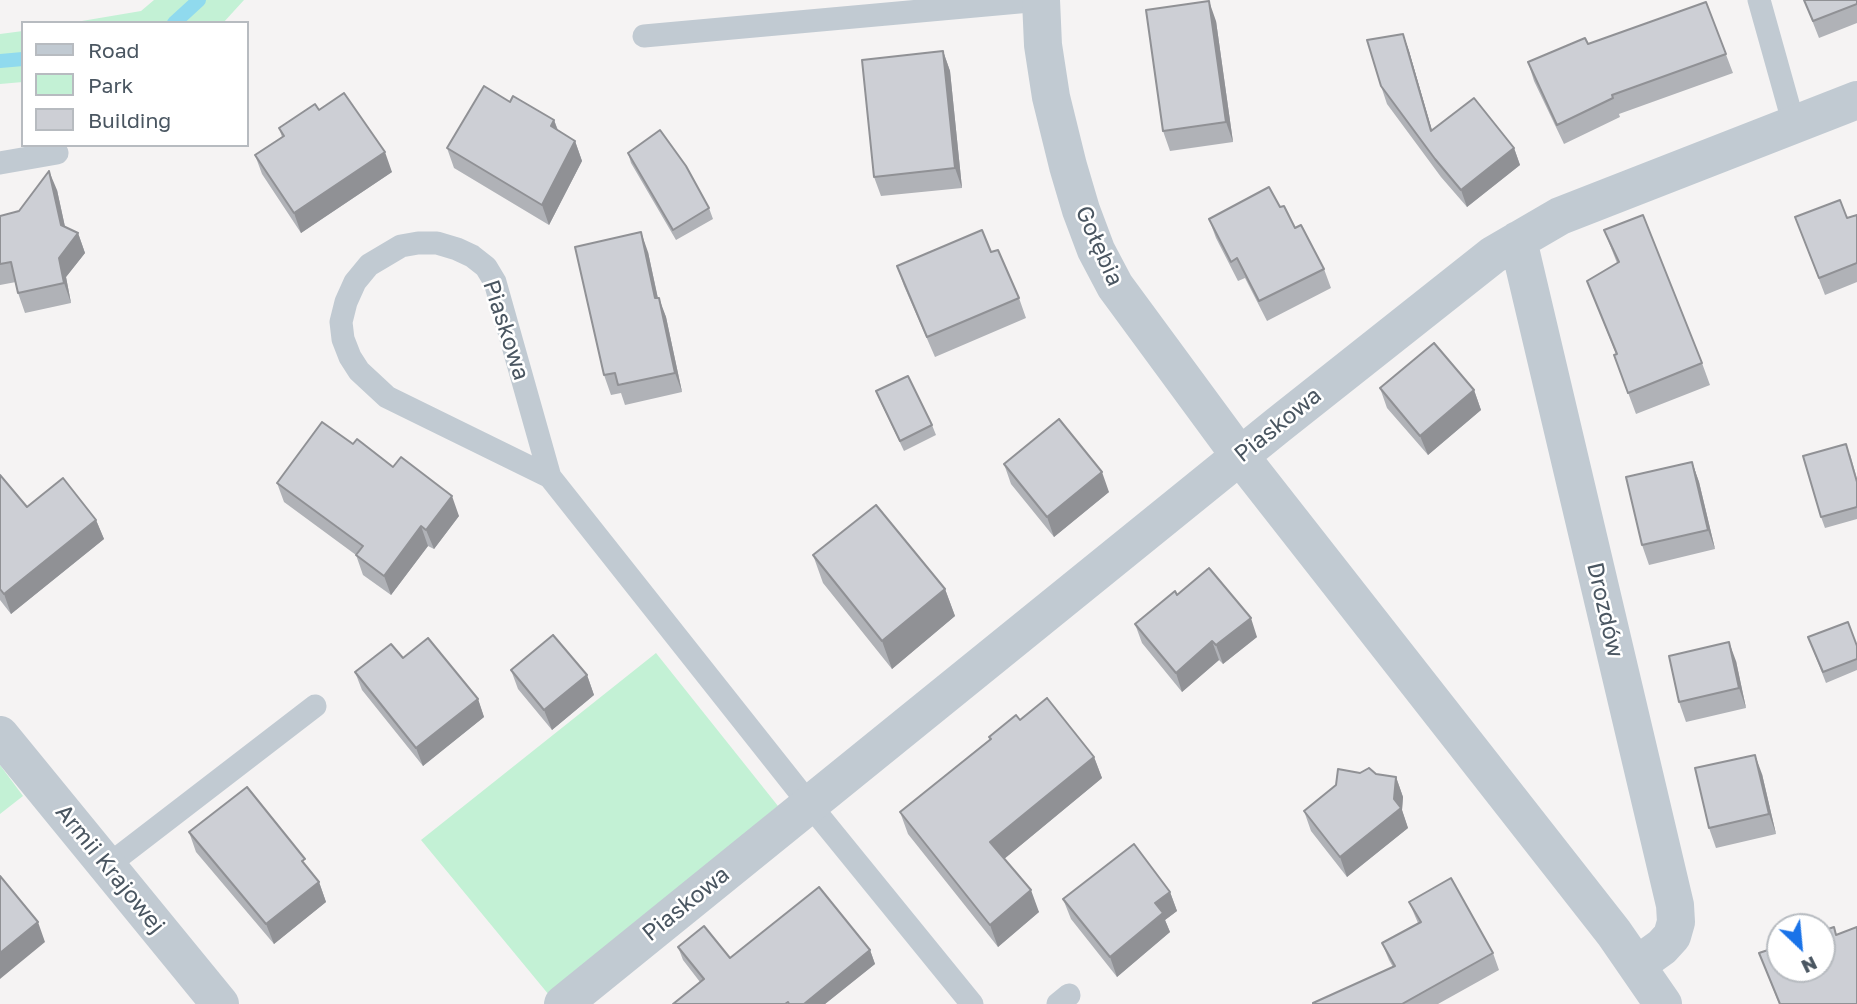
<!DOCTYPE html>
<meta charset="utf-8">
<style>
body{margin:0}
#map{position:relative;width:1857px;height:1004px;overflow:hidden;background:#f5f3f3;font-family:"Golos Text",sans-serif}
canvas{display:block}
.legend{position:absolute;left:21px;top:21px;width:228px;height:126px;box-sizing:border-box;background:#fff;border:2px solid #b7bbc0;margin:0;padding:9px 12px;list-style:none;font-size:21px;color:#4a5661}
.legend li{display:flex;align-items:center;gap:14px;height:35px}
.legend b{width:35px;border:2px solid #b7bbc0}
.north{position:absolute;left:1766px;top:913px;width:70px;height:70px;box-sizing:border-box;background:#fff;border:2px solid #b7bbc0;border-radius:50%;rotate:154deg;font-size:19px;font-weight:700;line-height:28px;text-align:center;color:#4a5661}
.north::after{content:'';display:block;margin:auto;width:24px;height:32px;background:#1a73e8;clip-path:polygon(50% 0,100% 100%,50% 72%,0 100%)}
</style>
<div id="map">
<canvas width="1857" height="1004"></canvas>
<ul class="legend">
<li><b style="height:9px;background:#c1cad2"></b>Road</li>
<li><b style="height:19px;background:#c3f1d5"></b>Park</li>
<li><b style="height:19px;background:#cdcfd5"></b>Building</li>
</ul>
<div class="north">N</div>
</div>
<script>
const g = document.querySelector('canvas').getContext('2d');
g.lineJoin = 'round';
function paint(path, color) { g.fillStyle = color; g.fill(path, 'evenodd'); }
const poly = rows => new Path2D(rows.map(r => 'M' + r).join(''));
function strokePath(path, color, width, dash) { g.strokeStyle = color; g.lineWidth = width; g.lineCap = dash ? 'butt' : 'round'; g.setLineDash(dash || []); g.stroke(path); }
function write(font, color, halo, rows, align = 'center') {
  g.font = font + ' "Golos Text",sans-serif'; g.lineWidth = 5; g.setLineDash([]); g.textBaseline = 'middle'; g.strokeStyle = halo; g.fillStyle = color; for (const [text, x, y, turn = 0] of rows) {
    g.save(); g.translate(x, y); g.rotate((+turn || 0) * Math.PI / 180); g.textAlign = isNaN(turn) ? turn : align; if (halo) g.strokeText(text, 0, 0); g.fillText(text, 0, 0); g.restore();
  }
}
paint(poly([
 [154,0,244,0,223,23,70,23,141,11],
 [23,31,23,82,0,84,0,34],
 [656,653,778,806,549,995,421,840],
 [0,765,23,796,0,814]
]), '#c3f1d5');
strokePath(poly([
 [174,23,199,0],
 [0,61,23,59]
]), '#90daee', 14);
strokePath(poly([
 [1759,0,1794,125],
 [644,36,1041,0],
 [0,163,57,153],
 [550,477,387,397,359,371,350,357,343,339,341,322,346,302,355,282,369,265,401,246,418,243,437,243,457,249,472,256,486,267,495,282,550,477,810,805,972,1004],
 [107,866,315,706],
 [1058,1004,1069,995]
]), '#c1cad2', 23);
strokePath(poly([
 [1041,0,1043,45,1051,97,1068,166,1081,210,1096,250,1115,286,1240,456,1614,933,1663,1004],
 [1518,240,1675,905,1676,922,1672,936,1662,947,1637,965],
 [0,735,220,1004],
 [563,1004,1277,426,1493,255,1560,216,1857,100]
]), '#c1cad2', 38);
paint(poly([
 [1804,0,1857,0,1857,23,1819,38],
 [1706,2,1733,73,1619,114,1620,117,1564,144,1534,81,1528,62,1588,44],
 [1216,21,1233,142,1170,151,1163,131],
 [1403,34,1409,51,1432,130,1514,148,1520,165,1467,207,1441,177,1387,104,1381,86],
 [943,51,950,71,962,188,881,196,874,177],
 [510,102,554,120,558,130,575,141,582,161,549,225,454,168,447,148],
 [319,110,392,172,301,233,262,174,255,155,282,137,279,128],
 [628,153,709,208,713,219,676,240,631,163],
 [57,190,65,227,78,233,85,253,66,277,71,303,25,313,18,293,16,282,0,285,0,216,19,211],
 [1857,215,1857,282,1825,295,1795,217,1847,218],
 [1209,219,1295,228,1324,269,1331,288,1267,321,1245,278,1238,281,1216,238],
 [1604,230,1702,363,1710,385,1636,414,1614,355,1616,354,1587,281,1617,263],
 [648,252,658,298,666,317,682,392,625,405,621,393,611,395,604,375],
 [991,252,1019,298,1026,318,935,357,904,286,897,266],
 [1380,388,1474,390,1481,410,1428,455,1387,408],
 [876,391,932,425,936,435,904,451,880,401],
 [353,444,393,467,459,516,434,549,428,546,391,595,363,575,356,555,284,502,277,483],
 [1850,454,1857,479,1857,519,1825,528,1821,517],
 [1692,462,1699,482,1715,549,1649,565,1642,545],
 [1004,464,1109,492,1054,537,1011,484],
 [0,475,27,507,96,520,104,539,11,614,0,600],
 [813,555,945,589,955,616,892,669,823,583],
 [1177,595,1257,637,1223,664,1219,660,1182,692,1142,643,1135,624],
 [1808,637,1857,646,1857,670,1826,683],
 [403,658,478,699,484,717,423,766,362,690,355,672],
 [1736,661,1746,708,1686,722,1679,702],
 [511,670,587,675,594,695,552,730,518,689],
 [1020,720,1094,757,1102,778,1004,859,1039,912,998,947,908,834,900,812,990,739,989,737],
 [1360,773,1396,777,1403,797,1402,810,1408,828,1347,877,1311,831,1304,811],
 [1762,774,1776,834,1716,848,1709,828],
 [189,832,309,869,319,882,326,902,274,944,196,852],
 [1170,892,1177,911,1165,920,1170,932,1117,977,1071,919,1063,899],
 [1409,902,1493,953,1499,970,1438,1004,1313,1004,1393,967,1389,960,1382,943,1418,923],
 [1836,935,1857,1004,1779,1004,1759,953],
 [678,947,730,958,870,950,875,964,825,1004,673,1004,700,982,683,960]
]), '#b0b2b7');
paint(poly([
 [1209,1,1216,21,1233,142,1226,122],
 [1403,34,1409,51,1437,148,1431,131],
 [943,51,950,71,962,188,955,168],
 [554,120,561,140,551,126],
 [575,141,582,161,549,225,542,205],
 [1514,148,1520,165,1467,207,1461,190],
 [385,152,392,172,301,233,294,213],
 [49,171,57,190,69,245,61,225],
 [641,232,648,252,662,318,655,298],
 [78,233,85,253,66,277,71,303,64,283,59,258],
 [659,298,666,317,682,392,675,373],
 [1474,390,1481,410,1428,455,1420,436],
 [1692,462,1699,482,1715,549,1708,530],
 [1102,472,1109,492,1054,537,1047,517],
 [452,496,459,516,434,549,426,530],
 [96,520,104,539,11,614,4,594],
 [421,526,428,546,391,595,384,576],
 [945,589,955,616,892,669,882,641],
 [1251,618,1257,637,1223,664,1216,645],
 [1212,641,1219,660,1182,692,1176,673],
 [1729,642,1736,661,1746,708,1739,688],
 [587,675,594,695,552,730,544,710],
 [478,699,484,717,423,766,416,748],
 [1755,755,1762,774,1776,834,1769,814],
 [1094,757,1102,778,998,864,990,842],
 [1396,777,1403,797,1402,810,1408,828,1347,877,1340,857,1394,799],
 [319,882,326,902,274,944,266,924],
 [1031,890,1039,912,998,947,990,925],
 [1170,892,1177,911,1165,920,1170,932,1117,977,1110,957,1155,903],
 [38,922,45,942,0,979,0,953],
 [870,950,875,964,825,1004,804,1004]
]), '#909195');
const building = poly([
 [1804,0,1857,0,1857,4,1813,21,1804,0],
 [1209,1,1226,122,1163,131,1146,10,1209,1],
 [1706,2,1726,54,1612,95,1613,98,1557,125,1528,62,1585,38,1588,44,1706,2],
 [1403,34,1431,131,1474,98,1514,148,1461,190,1435,159,1381,86,1367,40,1403,34],
 [943,51,955,168,874,177,862,60,943,51],
 [484,86,510,102,513,96,554,120,551,126,575,141,542,205,447,148,484,86],
 [344,93,385,152,294,213,255,155,284,136,279,128,315,104,319,110,344,93],
 [660,130,686,166,709,208,673,230,628,153,660,130],
 [49,171,61,225,78,233,59,258,64,283,18,293,11,262,0,264,0,216,19,211,49,171],
 [1269,187,1280,207,1284,206,1295,228,1301,225,1324,269,1259,301,1237,258,1231,262,1209,219,1269,187],
 [1840,200,1847,218,1857,215,1857,263,1819,278,1795,217,1840,200],
 [1643,215,1702,363,1628,393,1614,355,1617,354,1587,281,1619,262,1604,230,1643,215],
 [982,230,991,252,998,250,1019,298,927,337,897,266,982,230],
 [641,232,655,298,659,298,675,373,618,385,615,373,604,375,575,247,641,232],
 [1434,343,1474,390,1420,436,1380,388,1434,343],
 [908,376,932,425,900,441,876,391,908,376],
 [1059,419,1102,472,1047,517,1004,464,1059,419],
 [322,422,353,444,357,439,393,467,401,457,452,496,426,530,421,526,384,576,356,555,363,546,277,483,322,422],
 [1846,444,1857,482,1857,507,1821,517,1803,456,1846,444],
 [1692,462,1708,530,1642,545,1626,477,1692,462],
 [0,475,27,507,63,478,96,520,4,594,0,589,0,475],
 [876,505,945,589,882,641,813,555,876,505],
 [1209,568,1251,618,1216,645,1212,641,1176,673,1135,624,1175,591,1177,595,1209,568],
 [1848,622,1857,646,1857,659,1823,672,1808,637,1848,622],
 [553,635,587,675,544,710,511,670,553,635],
 [428,638,478,699,416,748,355,672,391,644,403,658,428,638],
 [1729,642,1739,688,1679,702,1669,656,1729,642],
 [1047,698,1094,757,990,842,1031,890,990,925,900,812,991,739,989,737,1016,715,1020,720,1047,698],
 [1755,755,1769,814,1709,828,1695,768,1755,755],
 [1369,768,1376,774,1396,777,1394,799,1401,808,1340,857,1304,811,1336,785,1338,769,1360,773,1369,768],
 [247,787,305,859,302,861,319,882,266,924,189,832,247,787],
 [1134,844,1170,892,1155,903,1163,913,1110,957,1063,899,1134,844],
 [0,876,38,922,0,953,0,876],
 [1451,878,1493,953,1402,1004,1313,1004,1313,1003,1395,966,1382,943,1421,922,1409,902,1451,878],
 [819,887,870,950,804,1004,789,1004,788,1002,785,1004,673,1004,704,979,678,947,704,926,730,958,819,887],
 [1834,927,1836,935,1857,927,1857,1004,1780,1004,1759,953,1780,946,1780,969,1822,969,1822,931,1834,927]
]);
paint(building, '#cdcfd5');
strokePath(building, '#909195', 2);
write('23px', '#4a5661', '#fff', [
 ["Gołębia",1099,246,66],
 ["Piaskowa",506,330,72],
 ["Piaskowa",1278,425,-39],
 ["Drozdów",1605,610,77],
 ["Armii Krajowej",110,869,51],
 ["Piaskowa",686,904,-39]
]);
</script>
